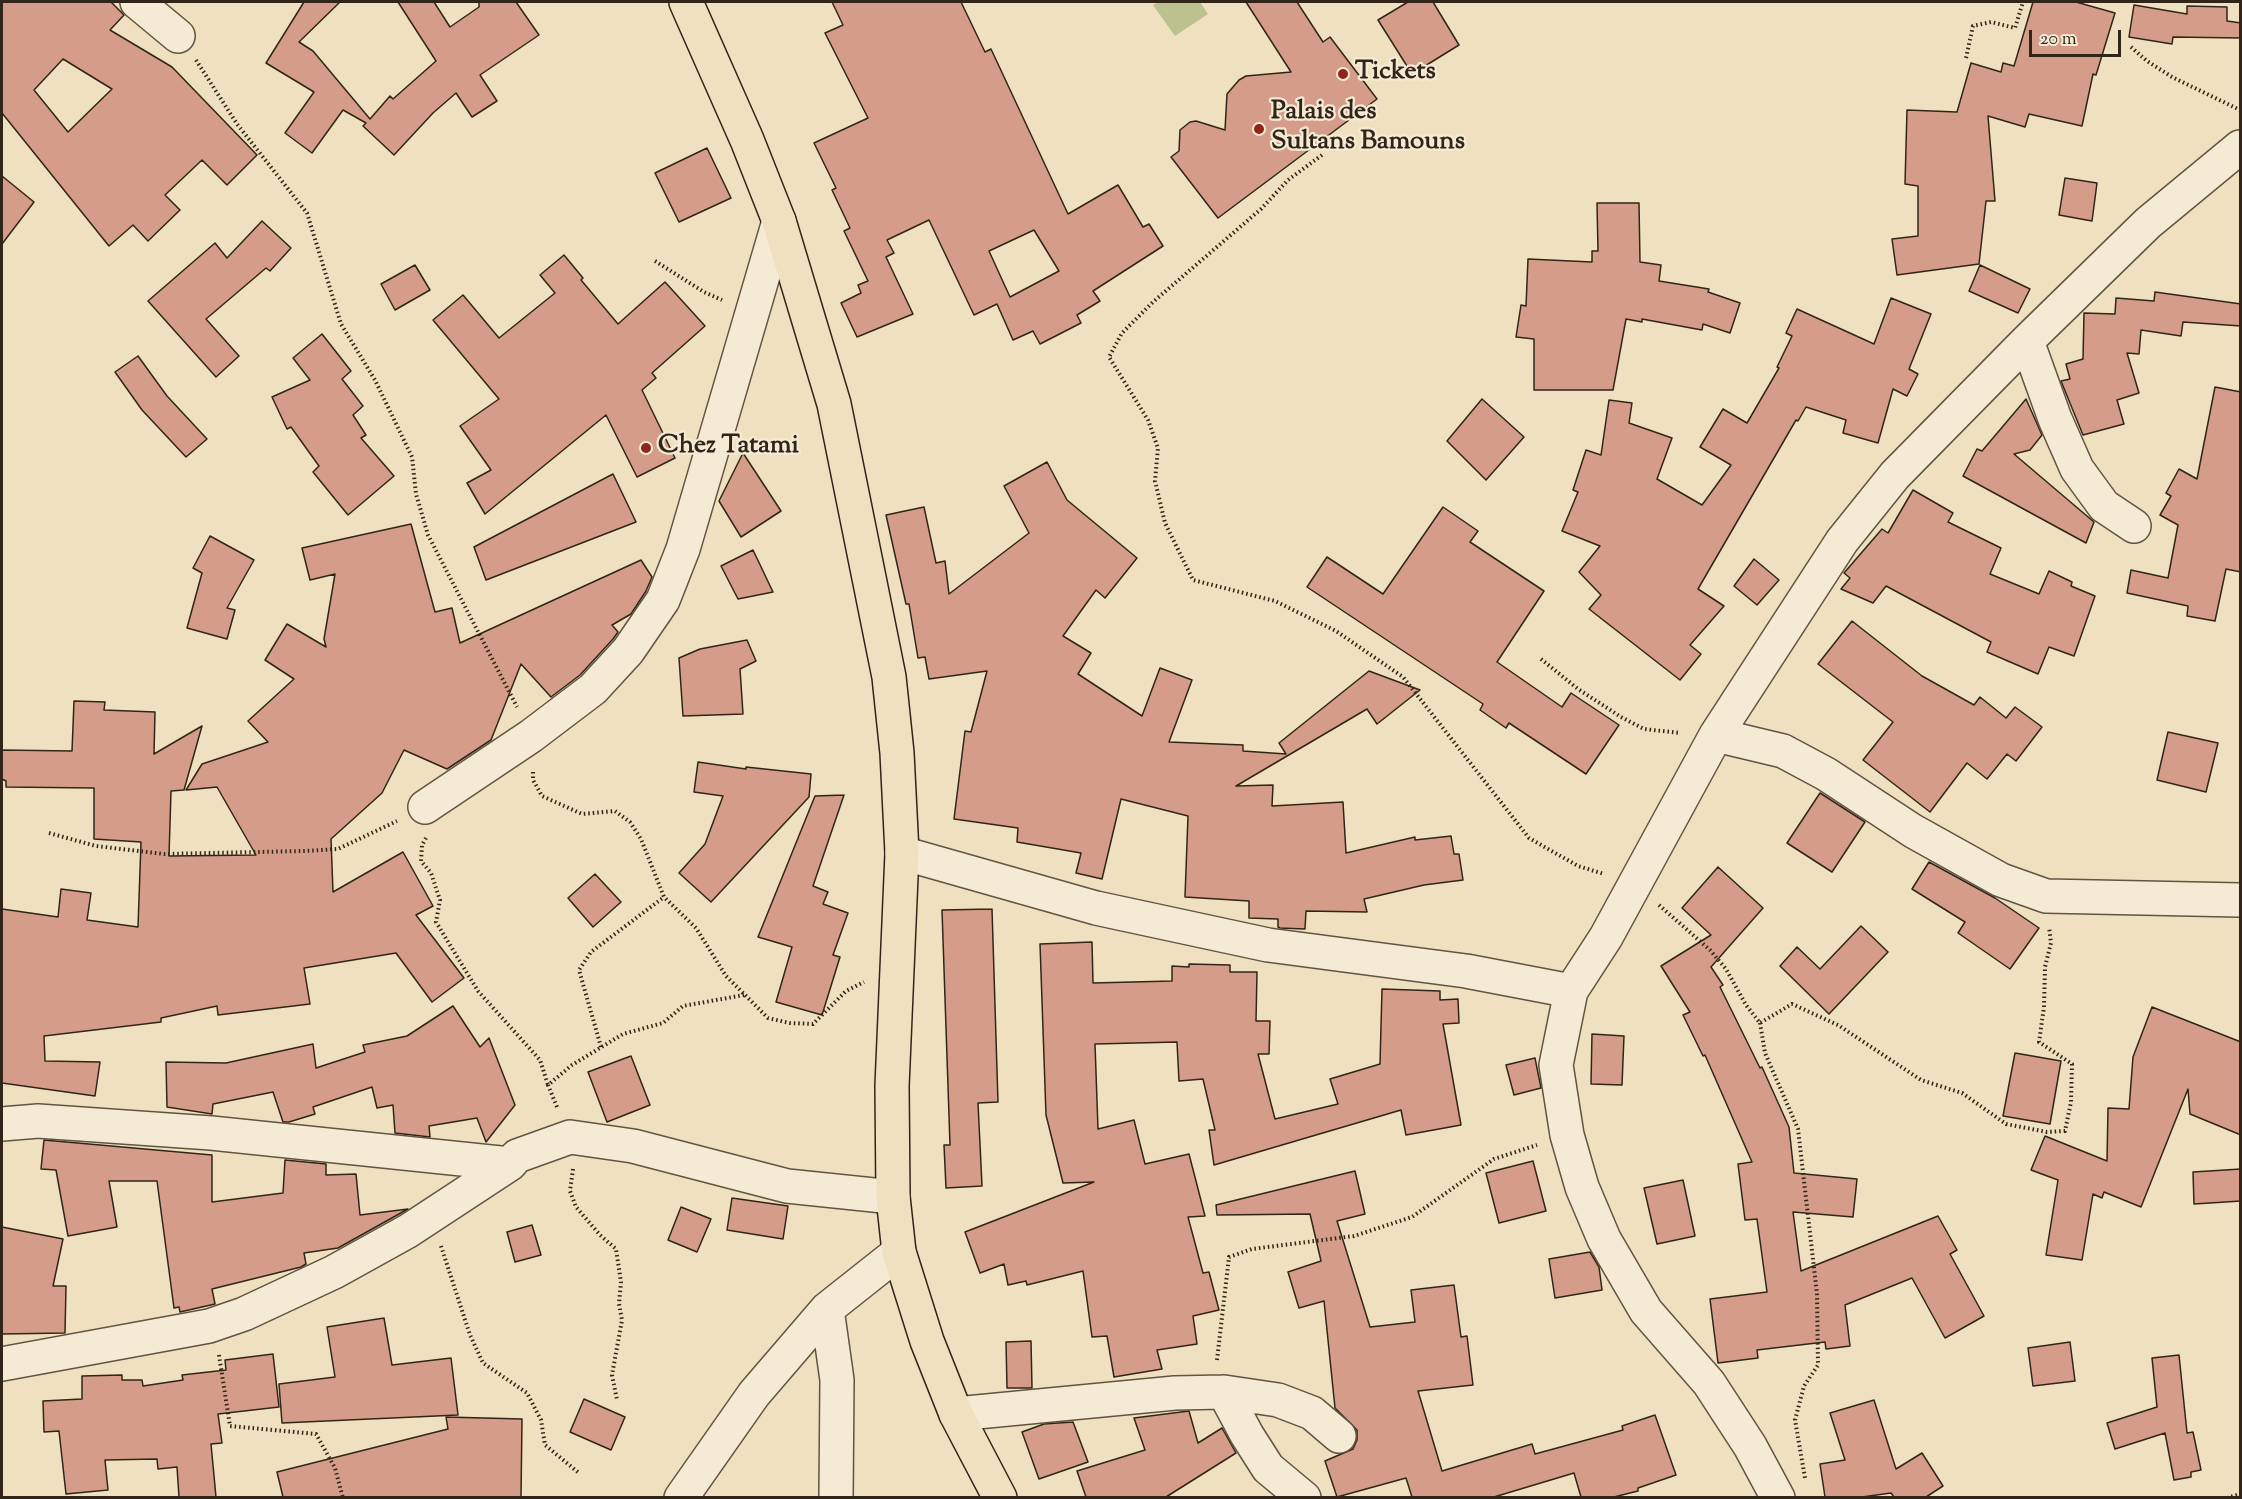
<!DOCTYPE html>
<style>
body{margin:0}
#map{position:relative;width:2242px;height:1499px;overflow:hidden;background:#efe0bf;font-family:"Sorts Mill Goudy",serif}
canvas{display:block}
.frame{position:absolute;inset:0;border:3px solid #302518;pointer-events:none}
.scale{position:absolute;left:2029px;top:30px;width:92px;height:27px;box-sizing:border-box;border:3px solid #302518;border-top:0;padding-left:8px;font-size:18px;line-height:21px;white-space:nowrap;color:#302518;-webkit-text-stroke:4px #f5ebd5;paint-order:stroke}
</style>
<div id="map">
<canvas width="2242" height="1499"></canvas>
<div class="frame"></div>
<div class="scale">20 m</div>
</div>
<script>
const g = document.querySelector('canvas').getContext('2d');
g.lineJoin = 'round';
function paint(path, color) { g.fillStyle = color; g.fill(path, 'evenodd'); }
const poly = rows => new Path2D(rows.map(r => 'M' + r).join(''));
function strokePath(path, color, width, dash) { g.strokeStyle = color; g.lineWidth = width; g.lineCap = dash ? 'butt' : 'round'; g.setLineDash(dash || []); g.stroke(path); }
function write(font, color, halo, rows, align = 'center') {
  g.font = font + ' "Sorts Mill Goudy",serif'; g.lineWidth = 4.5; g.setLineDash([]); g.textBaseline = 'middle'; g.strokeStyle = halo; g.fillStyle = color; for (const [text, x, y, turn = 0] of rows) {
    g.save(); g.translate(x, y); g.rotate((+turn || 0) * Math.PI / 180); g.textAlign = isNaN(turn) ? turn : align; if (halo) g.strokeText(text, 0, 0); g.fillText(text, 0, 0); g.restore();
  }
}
paint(poly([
 [1158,2,1200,2,1208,14,1175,36,1153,5]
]), '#bcc190');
const building = poly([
 [2,2,111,2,124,15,110,30,172,67,257,155,227,185,202,160,165,195,180,210,148,241,133,225,109,246,2,113,2,2],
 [63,59,112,89,68,132,34,90,63,59],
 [304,2,340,2,299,42,313,51,370,119,390,96,393,99,436,61,398,2,434,2,450,27,479,7,479,2,516,2,539,35,480,75,497,101,472,117,456,93,433,113,394,155,363,126,366,123,343,110,312,153,285,133,314,92,266,63,304,2],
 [832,2,961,2,985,52,991,49,1068,214,1118,185,1143,227,1149,224,1163,246,1093,291,1100,301,1077,315,1081,323,1040,344,1033,331,1013,340,997,304,974,315,929,220,887,240,894,253,886,257,913,314,857,337,841,303,861,293,858,285,868,281,844,231,850,228,832,190,836,188,814,143,868,118,825,33,843,25,832,2],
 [1034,230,1059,271,1010,297,989,251,1034,230],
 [1246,2,1297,2,1323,42,1330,37,1377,99,1218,218,1171,157,1179,151,1180,130,1190,122,1196,121,1225,130,1227,94,1239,80,1246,76,1291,72,1246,2],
 [1408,2,1433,2,1459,45,1412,74,1378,20,1408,2],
 [2033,2,2076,2,2115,13,2096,75,2093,74,2082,126,2029,114,2025,127,1988,116,1995,201,1986,201,1979,264,1897,275,1892,239,1918,236,1918,186,1905,184,1907,110,1957,112,1971,63,2001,72,2003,63,2014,66,2033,2],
 [2134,5,2187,14,2187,6,2227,7,2227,21,2241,23,2241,38,2173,37,2172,44,2129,37,2134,5],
 [707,148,731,198,679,222,655,173,707,148],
 [2,176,34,202,2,244,2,176],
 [2065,178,2097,183,2092,221,2059,215,2065,178],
 [1597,203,1639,203,1640,262,1661,265,1659,281,1709,289,1708,292,1740,303,1730,333,1703,324,1702,330,1642,319,1642,322,1626,319,1613,390,1534,390,1534,339,1516,337,1521,305,1526,306,1528,259,1592,262,1592,251,1598,251,1597,203],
 [262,221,291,248,270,271,266,268,206,319,239,356,216,377,148,301,215,243,227,258,262,221],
 [564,255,583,278,581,280,618,324,665,282,705,326,652,373,656,378,642,390,675,458,637,477,606,415,485,514,467,483,491,470,460,426,499,399,433,320,463,295,499,338,555,293,540,275,564,255],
 [415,265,430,290,395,310,381,284,415,265],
 [1980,265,2030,289,2018,313,1969,291,1980,265],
 [2155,292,2241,304,2241,326,2183,322,2181,336,2141,330,2139,354,2127,353,2139,393,2117,400,2124,424,2083,435,2061,381,2070,379,2066,364,2083,359,2084,313,2115,314,2116,298,2154,301,2155,292],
 [1891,298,1931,314,1909,369,1918,374,1907,396,1893,389,1878,443,1843,433,1846,420,1806,407,1798,421,1796,420,1698,589,1724,606,1690,645,1701,654,1680,680,1589,609,1601,595,1579,572,1600,546,1562,531,1578,492,1573,490,1586,450,1601,455,1609,400,1632,403,1629,423,1672,438,1657,479,1702,505,1731,465,1700,447,1723,409,1747,423,1779,368,1777,367,1792,336,1786,333,1797,309,1874,344,1891,298],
 [322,334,351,371,342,379,363,406,353,415,366,435,361,438,394,476,348,515,313,472,319,466,291,427,287,429,272,397,310,380,293,358,322,334],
 [138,356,167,396,207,439,186,457,142,410,115,372,138,356],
 [2215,387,2241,392,2241,572,2226,569,2215,621,2187,616,2188,606,2127,593,2131,570,2168,578,2178,525,2160,515,2171,496,2166,493,2179,469,2197,479,2215,387],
 [1482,399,1524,437,1486,480,1447,441,1482,399],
 [2026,399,2042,435,2030,450,2014,454,2094,522,2086,543,1963,476,1977,449,1982,451,2026,399],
 [743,453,781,511,741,537,719,501,743,453],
 [1047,462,1067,500,1137,558,1105,598,1096,590,1063,636,1091,653,1078,674,1142,716,1160,668,1192,680,1169,742,1243,745,1243,751,1286,754,1279,743,1369,671,1420,690,1377,724,1367,709,1236,786,1273,785,1272,806,1343,802,1346,853,1415,837,1415,840,1451,836,1454,854,1459,854,1463,880,1424,885,1364,899,1367,912,1306,911,1305,929,1280,928,1278,927,1278,919,1249,918,1249,901,1185,897,1188,816,1121,799,1102,879,1076,873,1081,853,1017,842,1018,828,954,819,965,731,971,732,987,671,929,679,925,657,918,658,909,604,906,604,886,515,924,507,936,563,945,561,949,594,1029,533,1004,486,1047,462],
 [613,474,636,522,486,580,474,547,613,474],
 [1913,490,1953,513,1948,522,2001,548,1990,574,2039,594,2049,571,2072,582,2071,586,2095,596,2074,656,2049,647,2038,674,1987,652,1991,642,1886,586,1873,603,1841,589,1850,578,1844,573,1882,529,1888,533,1913,490],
 [1443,507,1478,531,1470,542,1544,591,1497,662,1562,707,1571,693,1619,725,1586,774,1509,723,1506,728,1480,710,1483,704,1307,587,1327,557,1383,594,1443,507],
 [411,524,435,612,452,608,460,643,641,560,652,577,646,591,631,614,612,625,618,632,613,639,580,675,551,697,521,664,491,740,447,769,404,750,382,793,331,839,333,892,403,852,433,906,416,915,464,978,432,1002,396,953,304,968,310,1004,218,1015,217,1006,161,1018,161,1022,44,1036,45,1061,100,1062,95,1096,2,1083,2,909,58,917,61,889,91,893,87,920,138,927,141,842,94,839,94,788,6,787,6,781,2,779,2,750,72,751,74,701,105,702,104,710,155,712,154,754,202,726,184,790,171,791,169,856,256,855,217,787,186,790,202,764,268,742,248,721,294,679,265,660,287,624,326,647,324,639,335,574,310,580,302,548,411,524],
 [210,536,254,560,227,608,235,610,227,639,187,628,202,573,193,568,210,536],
 [753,550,773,592,738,599,721,566,753,550],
 [1754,559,1779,580,1757,605,1734,586,1754,559],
 [1852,621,1922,676,1974,705,1980,697,2006,718,2015,707,2042,727,2016,761,2007,754,1987,779,1967,763,1930,812,1863,760,1893,722,1818,664,1852,621],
 [747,640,756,661,740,669,743,714,683,716,679,658,700,649,747,640],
 [2168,732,2218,743,2206,792,2157,780,2168,732],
 [698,762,746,769,746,767,811,774,809,797,711,902,679,873,705,844,723,796,694,792,698,762],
 [1820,793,1865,822,1832,872,1787,843,1820,793],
 [844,795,813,886,828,892,823,904,848,913,833,955,840,957,822,1015,776,1002,792,947,758,937,815,796,844,795],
 [1929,862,1995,898,2039,928,2010,969,1958,933,1965,922,1912,889,1929,862],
 [1718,867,1763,908,1711,967,1723,985,1720,987,1760,1068,1762,1067,1789,1127,1794,1173,1857,1179,1853,1217,1793,1212,1801,1271,1938,1216,1957,1250,1950,1254,1984,1316,1945,1338,1912,1278,1845,1305,1850,1346,1826,1349,1825,1342,1757,1350,1758,1358,1718,1363,1710,1299,1767,1292,1757,1219,1745,1220,1738,1164,1752,1162,1705,1055,1703,1056,1683,1015,1690,1012,1661,966,1711,935,1682,908,1718,867],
 [595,874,621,902,593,927,568,898,595,874],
 [992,909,998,1102,978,1103,982,1186,946,1188,944,1145,950,1145,942,910,992,909],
 [1861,926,1888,952,1829,1014,1780,966,1797,947,1820,969,1861,926],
 [1092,942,1093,983,1172,981,1172,966,1189,967,1189,964,1230,965,1230,972,1257,972,1256,1021,1270,1021,1269,1054,1258,1054,1275,1119,1338,1104,1330,1079,1380,1064,1382,989,1440,991,1440,1000,1458,999,1459,1023,1443,1024,1461,1125,1406,1135,1401,1110,1214,1165,1209,1130,1215,1130,1203,1079,1179,1081,1177,1042,1095,1044,1098,1129,1134,1120,1145,1164,1189,1154,1205,1216,1188,1217,1203,1273,1209,1272,1219,1310,1193,1316,1197,1344,1157,1350,1162,1369,1114,1377,1107,1336,1092,1337,1083,1271,1027,1285,1026,1281,1008,1285,1004,1264,980,1273,965,1232,1094,1182,1063,1183,1046,1115,1040,944,1092,942],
 [453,1006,480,1047,489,1038,515,1105,486,1142,477,1118,429,1126,430,1137,395,1133,393,1105,377,1108,372,1087,313,1107,315,1114,289,1122,283,1122,273,1092,213,1104,212,1114,167,1107,166,1062,226,1063,313,1044,316,1068,365,1052,363,1045,407,1036,453,1006],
 [2152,1007,2241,1042,2241,1135,2190,1114,2188,1089,2141,1207,2104,1192,2102,1198,2093,1194,2082,1260,2046,1255,2058,1180,2031,1170,2045,1136,2107,1161,2108,1108,2129,1109,2133,1057,2152,1007],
 [1592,1034,1624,1036,1622,1085,1591,1084,1592,1034],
 [2015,1053,2061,1061,2050,1124,2003,1116,2015,1053],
 [631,1056,650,1105,607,1122,588,1072,631,1056],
 [1535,1058,1541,1088,1514,1095,1506,1065,1535,1058],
 [44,1140,212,1155,212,1202,283,1193,285,1160,326,1164,326,1175,356,1174,360,1215,408,1209,338,1248,304,1253,306,1264,301,1267,212,1289,215,1304,180,1312,179,1307,174,1308,157,1181,109,1181,117,1227,68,1236,56,1170,41,1169,44,1140],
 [1533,1161,1546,1211,1499,1223,1486,1173,1533,1161],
 [2241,1169,2241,1201,2194,1204,2193,1172,2241,1169],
 [1355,1171,1365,1214,1337,1221,1370,1327,1415,1322,1411,1290,1454,1285,1461,1337,1467,1336,1473,1385,1418,1391,1442,1471,1532,1444,1535,1454,1623,1430,1622,1426,1655,1415,1676,1475,1638,1488,1638,1491,1614,1497,1581,1497,1574,1473,1494,1497,1412,1497,1406,1478,1337,1497,1325,1461,1353,1449,1357,1440,1357,1430,1335,1408,1324,1301,1299,1308,1288,1272,1321,1261,1310,1214,1217,1215,1216,1205,1355,1171],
 [1683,1180,1695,1236,1657,1244,1644,1188,1683,1180],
 [732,1198,788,1206,783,1239,727,1230,732,1198],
 [681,1207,711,1219,697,1252,668,1240,681,1207],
 [532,1225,541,1255,515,1262,507,1232,532,1225],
 [2,1227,63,1239,53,1286,66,1286,65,1333,2,1334,2,1227],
 [1590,1252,1599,1267,1602,1290,1555,1298,1549,1259,1590,1252],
 [384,1318,392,1365,451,1358,458,1415,282,1423,279,1384,335,1377,327,1327,384,1318],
 [1031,1341,1032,1388,1007,1388,1006,1342,1031,1341],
 [2070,1342,2075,1381,2033,1386,2028,1348,2070,1342],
 [273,1354,279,1407,218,1414,222,1443,211,1444,216,1497,179,1497,177,1467,158,1469,157,1459,105,1460,108,1490,66,1494,59,1431,44,1432,43,1401,82,1399,82,1376,122,1375,122,1380,142,1380,143,1386,183,1380,182,1375,226,1370,225,1360,273,1354],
 [2179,1355,2187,1433,2193,1432,2201,1470,2191,1472,2191,1477,2174,1480,2165,1433,2115,1449,2107,1423,2157,1407,2152,1358,2179,1355],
 [584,1399,625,1417,611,1450,570,1432,584,1399],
 [1874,1400,1896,1469,1922,1453,1943,1486,1926,1497,1894,1497,1891,1493,1862,1497,1825,1497,1820,1464,1845,1460,1830,1413,1874,1400],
 [1189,1411,1198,1443,1222,1428,1236,1453,1166,1497,1086,1497,1077,1471,1145,1450,1134,1418,1189,1411],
 [446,1417,522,1419,521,1497,283,1497,277,1472,448,1429,446,1417],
 [1073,1422,1088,1462,1039,1479,1022,1432,1044,1424,1073,1422]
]);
paint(building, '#d59d89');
strokePath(building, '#302518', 1.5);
const minor = poly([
 [137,2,178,36],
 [2027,341,2055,419,2077,469,2104,506,2134,526],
 [1716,735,1783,751,1826,774,1913,831,2001,880,2046,896,2240,900],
 [425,807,531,736,593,689,628,651,663,600,683,549,779,221],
 [902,853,1096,908,1268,945,1466,971,1571,991,1606,937,1716,735,1842,541,1895,475,2027,341,2148,223,2240,147],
 [1571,991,1556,1065,1567,1135,1582,1187,1604,1239,1646,1311,1709,1383,1750,1446,1778,1498],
 [2,1124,38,1121,211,1133,510,1164],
 [827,1309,837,1380,836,1498],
 [2,1364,209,1326,244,1314,334,1272,408,1231,510,1164,517,1156,570,1137,633,1146,787,1186,893,1197],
 [1224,1392,1247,1435,1268,1468,1304,1498],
 [956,1414,1175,1393,1224,1392,1278,1400,1312,1413,1339,1436],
 [681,1498,754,1394,827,1309,899,1252]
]);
const major = poly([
 [686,2,747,140,779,221,834,404,889,677,897,753,902,853,892,1086,893,1197,899,1252,927,1341,956,1414,1000,1498]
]);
strokePath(minor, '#605442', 36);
strokePath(major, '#302518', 36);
strokePath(poly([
 [2131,47,2147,61,2172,77,2240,110],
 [1966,58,1973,26,1991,22,2015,28,2023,2],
 [196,60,237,124,307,213,341,324,375,380,412,457,416,494,428,535,517,707],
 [1322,155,1288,180,1261,209,1153,302,1122,333,1109,357,1148,420,1158,448,1155,481,1165,523,1193,580,1275,601,1336,631,1403,677,1529,838,1578,866,1604,874],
 [655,261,704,292,722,300],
 [1541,659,1578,689,1621,717,1644,729,1680,733],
 [533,772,533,780,542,796,582,814,615,811,630,822,641,839,664,897,696,928,726,976,768,1018,790,1023,813,1024,846,991,864,982],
 [49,833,96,846,164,854,304,851,338,849,397,821],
 [426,838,422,845,421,861,431,873,440,900,436,922,478,991,540,1060,548,1085],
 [1659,905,1710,950,1726,969,1746,1005,1760,1023,1792,1004,1838,1025,1921,1080,1962,1093,2006,1124,2047,1132,2065,1131,2071,1102,2072,1064,2039,1042,2044,1007,2045,967,2051,943,2049,927],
 [1760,1023,1765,1053,1798,1129,1817,1294,1818,1365,1804,1386,1795,1420,1805,1478],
 [601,1047,579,970,591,952,664,897],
 [557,1107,548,1085,572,1065,623,1034,663,1023,683,1006,744,995],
 [573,1169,570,1191,576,1207,600,1235,616,1249,621,1282,619,1304,622,1320,612,1375,617,1400],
 [441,1246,470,1335,483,1363,527,1393,541,1420,545,1445,579,1473],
 [219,1355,230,1426,316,1434,335,1468,343,1498],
 [1217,1360,1229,1257,1252,1249,1354,1236,1412,1217,1494,1159,1537,1145],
 [2142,1498,2144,1498],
 [2227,1498,2240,1494]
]), '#302518', 4, [1.5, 3]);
strokePath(minor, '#f5ebd5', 33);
strokePath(major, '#efe0bf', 33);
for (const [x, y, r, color] of [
 [1343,74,6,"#8f2418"],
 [1259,129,6,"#8f2418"],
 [646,448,6,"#8f2418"]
]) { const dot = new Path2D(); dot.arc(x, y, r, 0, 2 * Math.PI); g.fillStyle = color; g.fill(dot); strokePath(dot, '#f5ebd5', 2); }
write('bold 26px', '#302518', '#f5ebd5', [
 ["Tickets",1355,74],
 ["Palais des",1271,114],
 ["Sultans Bamouns",1271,144],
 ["Chez Tatami",658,448]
], 'left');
</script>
